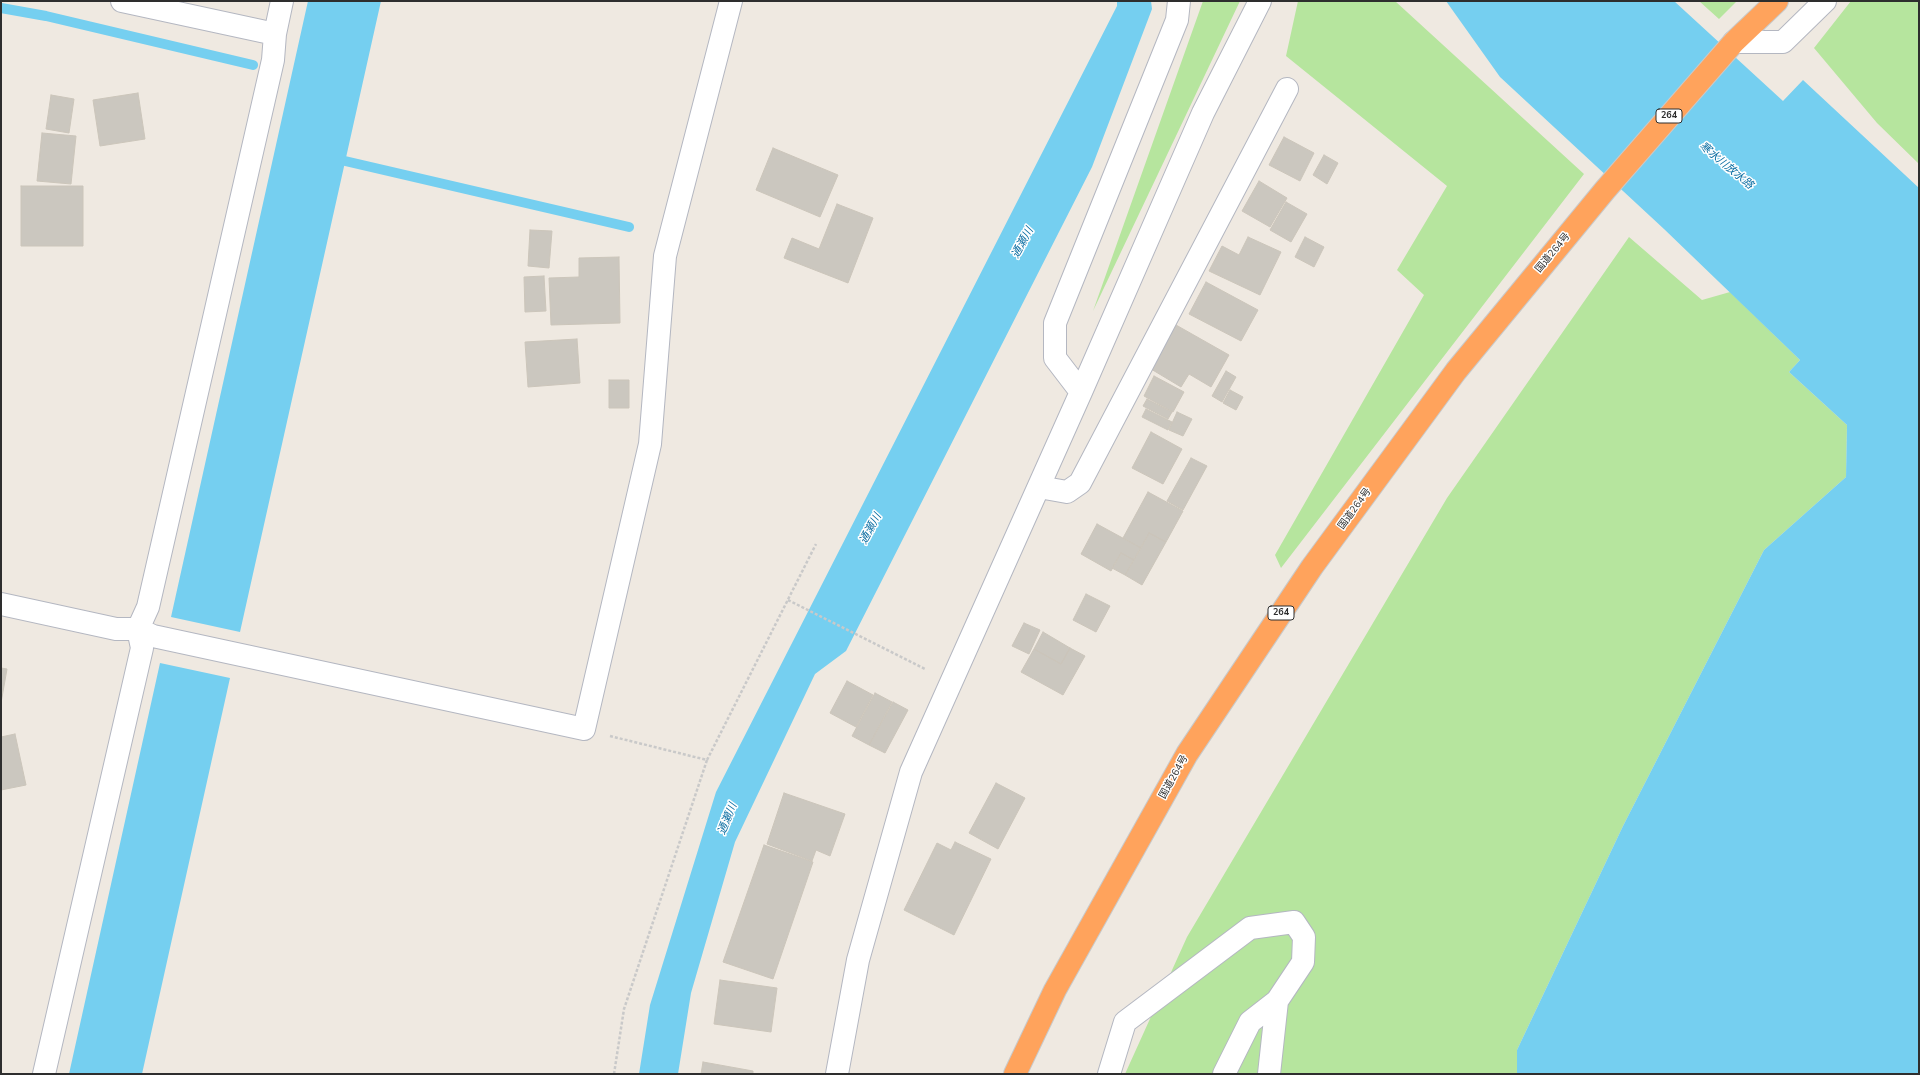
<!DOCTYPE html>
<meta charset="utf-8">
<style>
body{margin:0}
#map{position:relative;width:1920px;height:1075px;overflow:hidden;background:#efe9e1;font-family:"Nunito Sans",sans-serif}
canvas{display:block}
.frame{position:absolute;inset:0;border:2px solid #2e2e2e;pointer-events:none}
</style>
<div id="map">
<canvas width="1920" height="1075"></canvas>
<div class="frame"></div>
</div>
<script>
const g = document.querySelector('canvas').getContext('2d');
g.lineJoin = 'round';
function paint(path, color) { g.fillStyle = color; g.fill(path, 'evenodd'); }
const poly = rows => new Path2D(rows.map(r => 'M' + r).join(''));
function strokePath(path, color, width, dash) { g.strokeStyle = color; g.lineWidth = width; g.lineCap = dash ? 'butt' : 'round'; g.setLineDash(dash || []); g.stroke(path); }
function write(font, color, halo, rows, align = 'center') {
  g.font = font + ' "Nunito Sans","Noto Sans JP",sans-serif'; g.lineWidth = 3; g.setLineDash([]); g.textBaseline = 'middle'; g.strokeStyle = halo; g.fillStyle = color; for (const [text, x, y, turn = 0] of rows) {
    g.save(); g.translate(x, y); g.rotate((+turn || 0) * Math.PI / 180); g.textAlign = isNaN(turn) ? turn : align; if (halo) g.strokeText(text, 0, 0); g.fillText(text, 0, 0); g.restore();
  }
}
paint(poly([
 [1203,1,1240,1,1093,311],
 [1298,1,1395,1,1584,174,1281,568,1275,555,1424,295,1397,270,1447,186,1286,56],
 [1699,1,1737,1,1719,19],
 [1851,1,1919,1,1919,164,1877,123,1814,48],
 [1629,237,1702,300,1730,292,1800,360,1789,372,1847,425,1846,477,1764,550,1623,826,1517,1050,1517,1074,1125,1074,1187,937,1447,498]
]), '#b6e59e');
paint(poly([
 [308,1,381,1,240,632,171,617],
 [1117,1,1151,1,1152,9,1092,167,846,651,815,674,735,842,691,993,678,1074,639,1074,650,1005,716,792,1117,6],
 [1446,1,1674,1,1783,101,1803,80,1919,188,1919,1074,1517,1074,1517,1050,1623,826,1764,550,1846,477,1847,425,1789,372,1800,360,1664,229,1500,77],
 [160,663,230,678,142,1074,69,1074]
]), '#75cff0');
strokePath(poly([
 [1,8,46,16,253,65],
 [345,161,629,227]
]), '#75cff0', 10);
const building = poly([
 [138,93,145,139,100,146,93,100,138,93],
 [51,95,74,99,69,133,46,129,51,95],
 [42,133,76,136,71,184,37,181,42,133],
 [1284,137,1314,153,1300,181,1269,165,1284,137],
 [773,148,838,175,820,217,756,190,773,148],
 [1324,155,1338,163,1327,184,1313,175,1324,155],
 [1259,181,1287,198,1270,227,1242,211,1259,181],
 [21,186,83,186,83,246,21,246,21,186],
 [1286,202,1307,214,1291,242,1270,230,1286,202],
 [837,204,873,218,848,283,784,258,792,238,819,249,837,204],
 [530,230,552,231,549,268,528,266,530,230],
 [1248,237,1281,252,1260,295,1209,271,1222,246,1239,255,1248,237],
 [1305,237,1324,247,1314,267,1295,257,1305,237],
 [619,257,620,323,551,325,549,278,579,277,579,258,619,257],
 [544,276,546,311,525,312,524,277,544,276],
 [1206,282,1258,310,1241,341,1189,314,1206,282],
 [1176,325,1229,355,1211,387,1189,374,1181,387,1151,369,1176,325],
 [577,339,580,383,528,387,525,342,577,339],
 [1226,371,1236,377,1222,402,1212,396,1226,371],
 [1154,376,1184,392,1173,412,1144,396,1154,376],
 [609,380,629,380,629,408,609,408,609,380],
 [1230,390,1243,397,1236,410,1223,403,1230,390],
 [1147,399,1172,412,1168,419,1143,406,1147,399],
 [1146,409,1172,422,1168,430,1142,417,1146,409],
 [1177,412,1192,419,1183,436,1169,430,1177,412],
 [1151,432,1182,449,1163,484,1132,468,1151,432],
 [1191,458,1207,466,1183,510,1167,501,1191,458],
 [1148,492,1183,511,1166,542,1149,533,1141,548,1123,538,1148,492],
 [1097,524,1141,548,1134,560,1121,553,1111,571,1081,554,1097,524],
 [1149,533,1166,542,1142,585,1125,575,1149,533],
 [1121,553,1134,560,1125,575,1112,568,1121,553],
 [1086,594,1110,606,1096,632,1073,620,1086,594],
 [1024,623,1040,630,1029,654,1012,646,1024,623],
 [1043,632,1070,648,1061,664,1034,649,1043,632],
 [1070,648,1085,656,1063,695,1021,672,1034,649,1061,664,1070,648],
 [1,668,7,669,1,703,1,668],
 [847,681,873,695,856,727,830,713,847,681],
 [875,693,892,702,869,745,852,736,875,693],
 [893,702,908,710,885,753,869,745,893,702],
 [15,734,26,785,1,790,1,737,15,734],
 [996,783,1025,798,998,849,969,833,996,783],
 [784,793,845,814,830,856,816,850,812,861,767,844,784,793],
 [955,842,991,859,954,935,904,910,937,843,951,850,955,842],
 [764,845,813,862,773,979,723,962,764,845],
 [720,980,777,988,771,1032,714,1024,720,980],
 [703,1062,753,1071,753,1074,701,1074,703,1062]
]);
paint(building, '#cbc7bf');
strokePath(building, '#cbc5ba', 1);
const minor = poly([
 [122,1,275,34],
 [1734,42,1783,42,1825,1],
 [1081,392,1055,358,1055,323,1177,20,1179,1],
 [1039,487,1067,492,1080,483,1287,89],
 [1,604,116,629,138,629,153,636,584,729,650,444,665,256,731,1],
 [44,1074,142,648,138,629,148,607,273,60,275,34,282,1],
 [837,1074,858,960,911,772,1081,392,1203,113,1260,1],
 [1109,1074,1125,1022,1250,928,1294,922,1304,937,1303,962,1277,1001,1250,1022,1224,1074],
 [1269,1074,1277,1001]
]);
const highway = poly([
 [1015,1074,1055,990,1187,754,1312,567,1456,371,1605,190,1734,42,1777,1]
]);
strokePath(minor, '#b4b7c1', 24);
strokePath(highway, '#c9c9c9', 24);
strokePath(poly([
 [788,600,925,669],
 [610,736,707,760,816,544],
 [614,1074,624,1009,707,760]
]), '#c9c9c9', 2.5, [3, 2]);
strokePath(minor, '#fff', 22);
strokePath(highway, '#ffa35c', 22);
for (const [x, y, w] of [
 [1669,116,26],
 [1281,613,26]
]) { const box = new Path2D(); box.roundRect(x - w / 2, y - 7, w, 14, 3); g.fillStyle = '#fff'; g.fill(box); strokePath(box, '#2e2e2e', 1); }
write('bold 9px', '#2e2e2e', null, [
 ["264",1669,116],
 ["264",1281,613]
]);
write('10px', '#2e2e2e', '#fff', [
 ["国道264号",1553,253,-50],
 ["国道264号",1355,509,-54],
 ["国道264号",1174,777,-61]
]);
write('italic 11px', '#0d6fa3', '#fff', [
 ["寒水川放水路",1726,166,40],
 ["通瀬川",1023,243,-62],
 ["通瀬川",871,529,-62],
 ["通瀬川",728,819,-68]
]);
</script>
